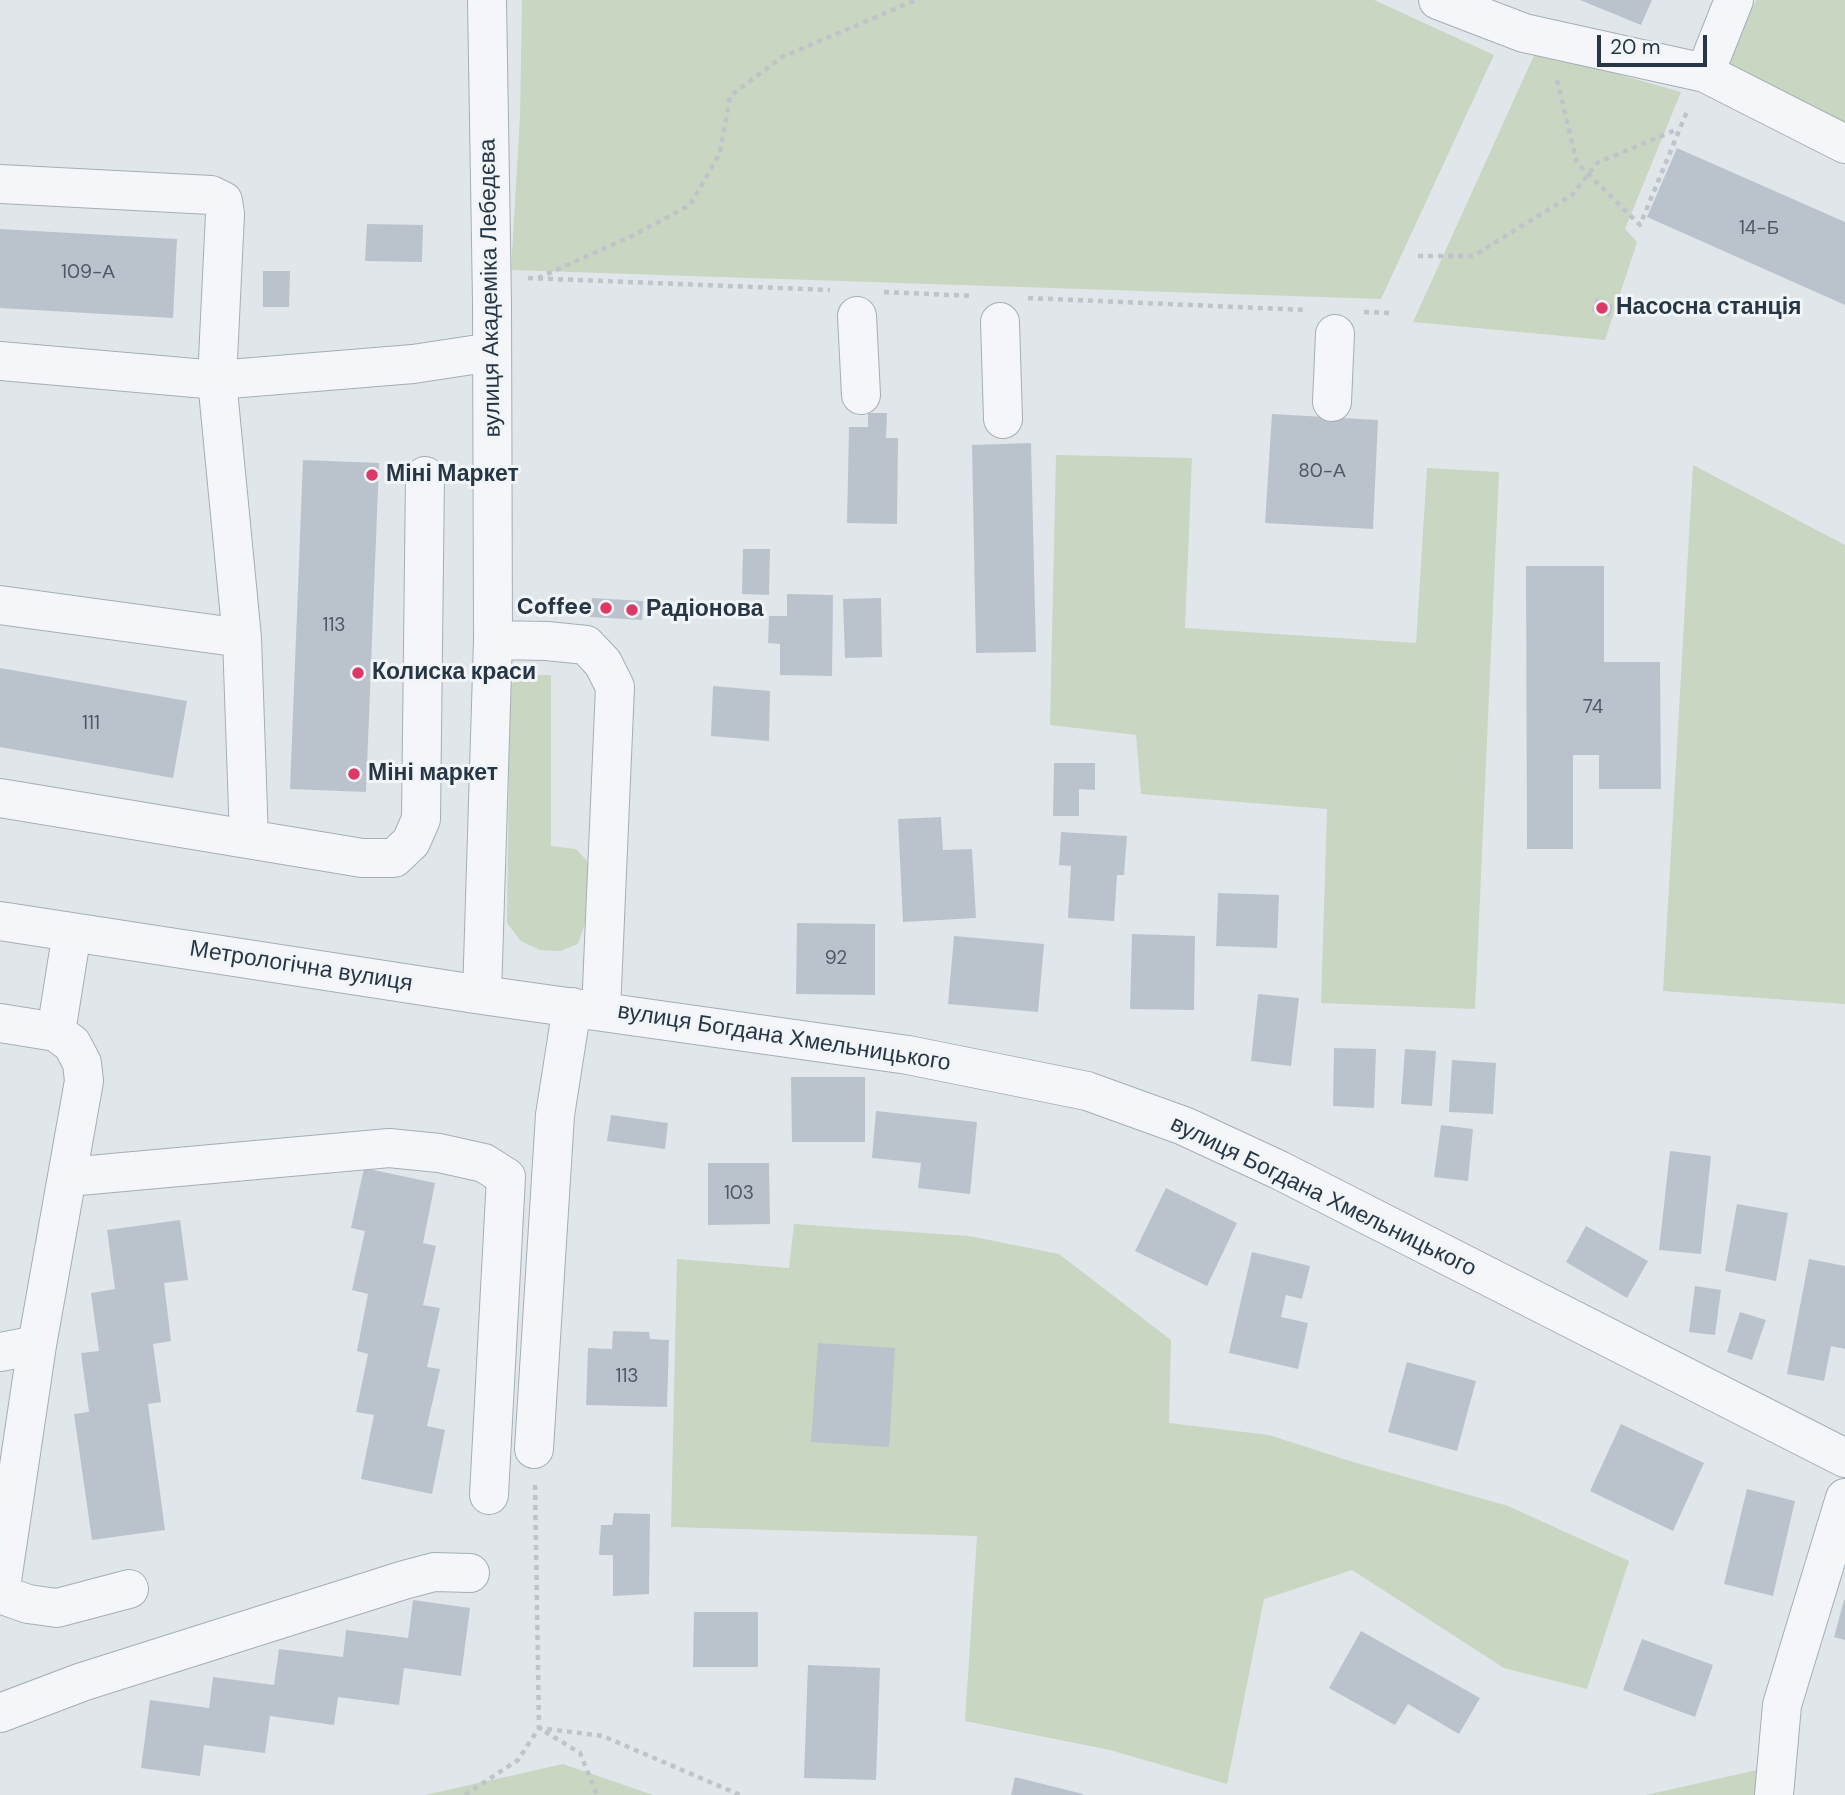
<!DOCTYPE html>
<meta charset="utf-8">
<style>
body{margin:0}
#map{position:relative;width:1845px;height:1795px;overflow:hidden;background:#e1e6eb;font-family:"DM Sans",sans-serif}
canvas{display:block}
.scale{position:absolute;left:1597px;top:35px;width:110px;height:32px;box-sizing:border-box;border:4px solid #273645;border-top:0;padding-left:9px;font-size:21px;line-height:24px;white-space:nowrap;color:#273645;-webkit-text-stroke:5px #f1f5f8;paint-order:stroke}
</style>
<div id="map">
<canvas width="1845" height="1795"></canvas>
<div class="scale">20 m</div>
</div>
<script>
const g = document.querySelector('canvas').getContext('2d');
g.lineJoin = 'round';
function paint(path, color) { g.fillStyle = color; g.fill(path, 'evenodd'); }
const poly = rows => new Path2D(rows.map(r => 'M' + r).join(''));
function strokePath(path, color, width, dash) { g.strokeStyle = color; g.lineWidth = width; g.lineCap = dash ? 'butt' : 'round'; g.setLineDash(dash || []); g.stroke(path); }
function write(font, color, halo, rows, align = 'center') {
  g.font = font + ' "DM Sans",sans-serif'; g.lineWidth = 6; g.setLineDash([]); g.textBaseline = 'middle'; g.strokeStyle = halo; g.fillStyle = color; for (const [text, x, y, turn = 0] of rows) {
    g.save(); g.translate(x, y); g.rotate((+turn || 0) * Math.PI / 180); g.textAlign = isNaN(turn) ? turn : align; if (halo) g.strokeText(text, 0, 0); g.fillText(text, 0, 0); g.restore();
  }
}
paint(poly([
 [522,0,1374,0,1494,55,1381,299,511,270,520,117],
 [1756,0,1845,0,1845,127,1726,67],
 [1536,51,1681,92,1625,229,1637,242,1605,340,1413,322],
 [1056,455,1192,458,1185,628,1416,643,1427,468,1499,472,1475,1009,1321,1003,1327,809,1141,794,1136,735,1050,725],
 [1693,465,1845,545,1845,1004,1663,991],
 [524,675,551,675,551,846,576,849,587,861,592,882,588,915,578,944,560,951,540,950,521,941,507,923,510,685],
 [794,1224,969,1236,1059,1254,1171,1340,1169,1423,1269,1435,1353,1462,1508,1506,1629,1561,1587,1689,1504,1668,1352,1570,1264,1599,1227,1784,1110,1750,965,1721,977,1536,671,1527,677,1259,789,1268],
 [563,1764,653,1795,425,1795],
 [1766,1768,1766,1795,1646,1795]
]), '#c9d6c1');
paint(poly([
 [1580,0,1652,0,1641,25],
 [1677,148,1845,222,1845,305,1647,217],
 [367,224,423,225,422,262,365,261],
 [0,229,177,239,173,318,0,308],
 [263,271,290,271,289,307,263,307],
 [1596,298,1613,305,1609,317,1592,311],
 [868,413,887,413,886,438,898,438,897,524,847,523,849,427,868,427],
 [1272,414,1378,420,1373,529,1265,523],
 [1031,443,1036,652,976,653,972,445],
 [303,460,379,463,366,792,290,789],
 [743,549,770,549,769,595,742,594],
 [1526,566,1604,566,1604,662,1660,662,1661,789,1599,789,1599,755,1573,755,1573,849,1527,849],
 [787,594,833,595,832,676,780,675,780,644,768,643,769,616,787,616],
 [592,598,643,601,642,620,590,617],
 [881,598,882,657,845,658,843,599],
 [0,668,187,701,173,778,0,747],
 [713,686,770,691,769,741,711,736],
 [1054,763,1095,763,1095,790,1079,789,1079,816,1053,816],
 [941,817,943,850,972,849,976,918,903,922,898,819],
 [1061,832,1127,836,1124,875,1117,875,1114,921,1068,918,1071,866,1059,865],
 [1218,893,1279,895,1277,948,1216,946],
 [797,923,875,924,875,995,796,994],
 [1132,934,1195,936,1194,1010,1130,1009],
 [954,936,1044,944,1038,1012,948,1004],
 [1258,994,1299,998,1291,1066,1251,1061],
 [1334,1048,1376,1049,1374,1108,1333,1106],
 [1405,1049,1436,1051,1432,1106,1401,1104],
 [1452,1060,1496,1063,1493,1114,1449,1112],
 [791,1077,865,1077,865,1142,792,1142],
 [876,1111,977,1122,970,1194,918,1188,921,1163,872,1158],
 [611,1115,668,1123,665,1149,607,1141],
 [1441,1125,1473,1129,1468,1181,1434,1177],
 [1670,1151,1711,1156,1701,1254,1659,1250],
 [708,1163,769,1163,770,1224,708,1225],
 [364,1168,435,1183,423,1243,436,1246,423,1305,440,1308,427,1367,440,1369,427,1426,445,1430,432,1494,361,1479,374,1415,356,1412,368,1354,357,1351,368,1294,352,1290,365,1231,351,1228],
 [1166,1188,1237,1223,1207,1286,1135,1251],
 [1737,1204,1788,1213,1776,1281,1725,1271],
 [180,1220,188,1280,164,1283,171,1341,153,1344,161,1402,148,1404,165,1530,92,1540,74,1414,89,1412,81,1353,99,1351,91,1293,115,1289,107,1230],
 [1586,1226,1648,1261,1627,1298,1566,1262],
 [1252,1252,1310,1266,1302,1299,1286,1295,1281,1317,1308,1323,1298,1369,1229,1353],
 [1809,1259,1845,1266,1845,1349,1831,1346,1824,1381,1787,1374],
 [1695,1286,1721,1290,1715,1335,1689,1332],
 [1740,1312,1766,1320,1752,1360,1727,1352],
 [613,1331,649,1332,650,1339,669,1340,667,1407,586,1405,588,1348,612,1349],
 [818,1343,895,1348,889,1447,811,1442],
 [1407,1362,1476,1381,1457,1451,1388,1432],
 [1621,1424,1704,1463,1673,1531,1590,1491],
 [1747,1489,1795,1501,1773,1596,1724,1584],
 [614,1513,650,1514,649,1594,613,1596,613,1555,599,1555,601,1525,612,1525],
 [413,1600,470,1608,461,1676,404,1668,399,1705,338,1697,334,1725,270,1716,265,1753,204,1745,200,1776,141,1768,150,1700,209,1708,213,1677,274,1685,279,1649,343,1657,346,1630,408,1638],
 [1844,1600,1845,1600,1845,1640,1834,1637],
 [694,1612,758,1612,758,1667,693,1667],
 [1361,1631,1480,1698,1459,1734,1408,1704,1395,1725,1329,1688],
 [1642,1639,1713,1665,1695,1717,1623,1690],
 [808,1665,880,1668,876,1780,804,1778],
 [1015,1777,1083,1794,1083,1795,1011,1795]
]), '#bac3cc');
const minor = poly([
 [1438,0,1524,33,1705,73,1734,0],
 [1705,73,1845,144],
 [0,184,211,195,223,201,225,214,217,380,242,638,249,839],
 [857,316,861,395],
 [1000,322,1003,419],
 [0,361,217,380,413,364,492,352],
 [1332,402,1335,334],
 [0,605,242,638],
 [493,640,547,641,586,645,603,663,615,687,601,1011],
 [0,798,362,858,394,858,411,842,421,819,425,476],
 [0,921,482,995,908,1055,1087,1091,1184,1126,1279,1170,1845,1458],
 [482,995,493,640,492,302,487,0],
 [0,1023,56,1032,72,1044,82,1063,84,1081,37,1345,0,1352],
 [56,1032,72,932],
 [68,1177,389,1148,439,1153,484,1163,506,1177,489,1495],
 [534,1449,555,1115,572,1007],
 [0,1594,37,1345],
 [0,1594,28,1604,57,1608,129,1589],
 [0,1713,82,1682,404,1580,434,1572,470,1573],
 [1774,1795,1782,1705,1845,1498]
]);
strokePath(minor, '#a5aeb6', 40);
strokePath(poly([
 [1557,80,1577,163,1640,225,1688,109],
 [1418,256,1473,256,1572,195,1597,163,1678,129],
 [528,278,830,290],
 [538,278,632,236,690,205,720,153,730,96,782,57,916,0],
 [884,292,974,296],
 [1028,298,1306,310],
 [1364,312,1391,313],
 [535,1485,539,1728,580,1753,597,1795],
 [465,1795,518,1760,539,1728,603,1736,740,1795]
]), '#bfc4ca', 4.5, [5, 5]);
strokePath(minor, '#f4f6f9', 38);
for (const [x, y, r, color] of [
 [1602,308,7,"#dd3966"],
 [372,475,7,"#dd3966"],
 [606,608,7,"#dd3966"],
 [632,610,7,"#dd3966"],
 [358,673,7,"#dd3966"],
 [354,774,7,"#dd3966"]
]) { const dot = new Path2D(); dot.arc(x, y, r, 0, 2 * Math.PI); g.fillStyle = color; g.fill(dot); strokePath(dot, '#f1f5f8', 2.5); }
write('19px', '#4c5967', null, [
 ["14-Б",1759,229],
 ["109-А",88,273],
 ["80-А",1322,472],
 ["113",334,626],
 ["74",1593,708],
 ["111",91,724],
 ["92",836,959],
 ["103",739,1194],
 ["113",627,1377]
]);
write('23px', '#273645', '#f1f5f8', [
 ["вулиця Академіка Лебедєва",491,288,-91],
 ["Метрологічна вулиця",301,967,9],
 ["вулиця Богдана Хмельницького",784,1038,9],
 ["вулиця Богдана Хмельницького",1323,1197,26]
]);
write('bold 23px', '#273645', '#f1f5f8', [
 ["Насосна станція",1616,308],
 ["Міні Маркет",386,475],
 ["Coffee",592,608,"right"],
 ["Радіонова",646,610],
 ["Колиска краси",372,673],
 ["Міні маркет",368,774]
], 'left');
</script>
